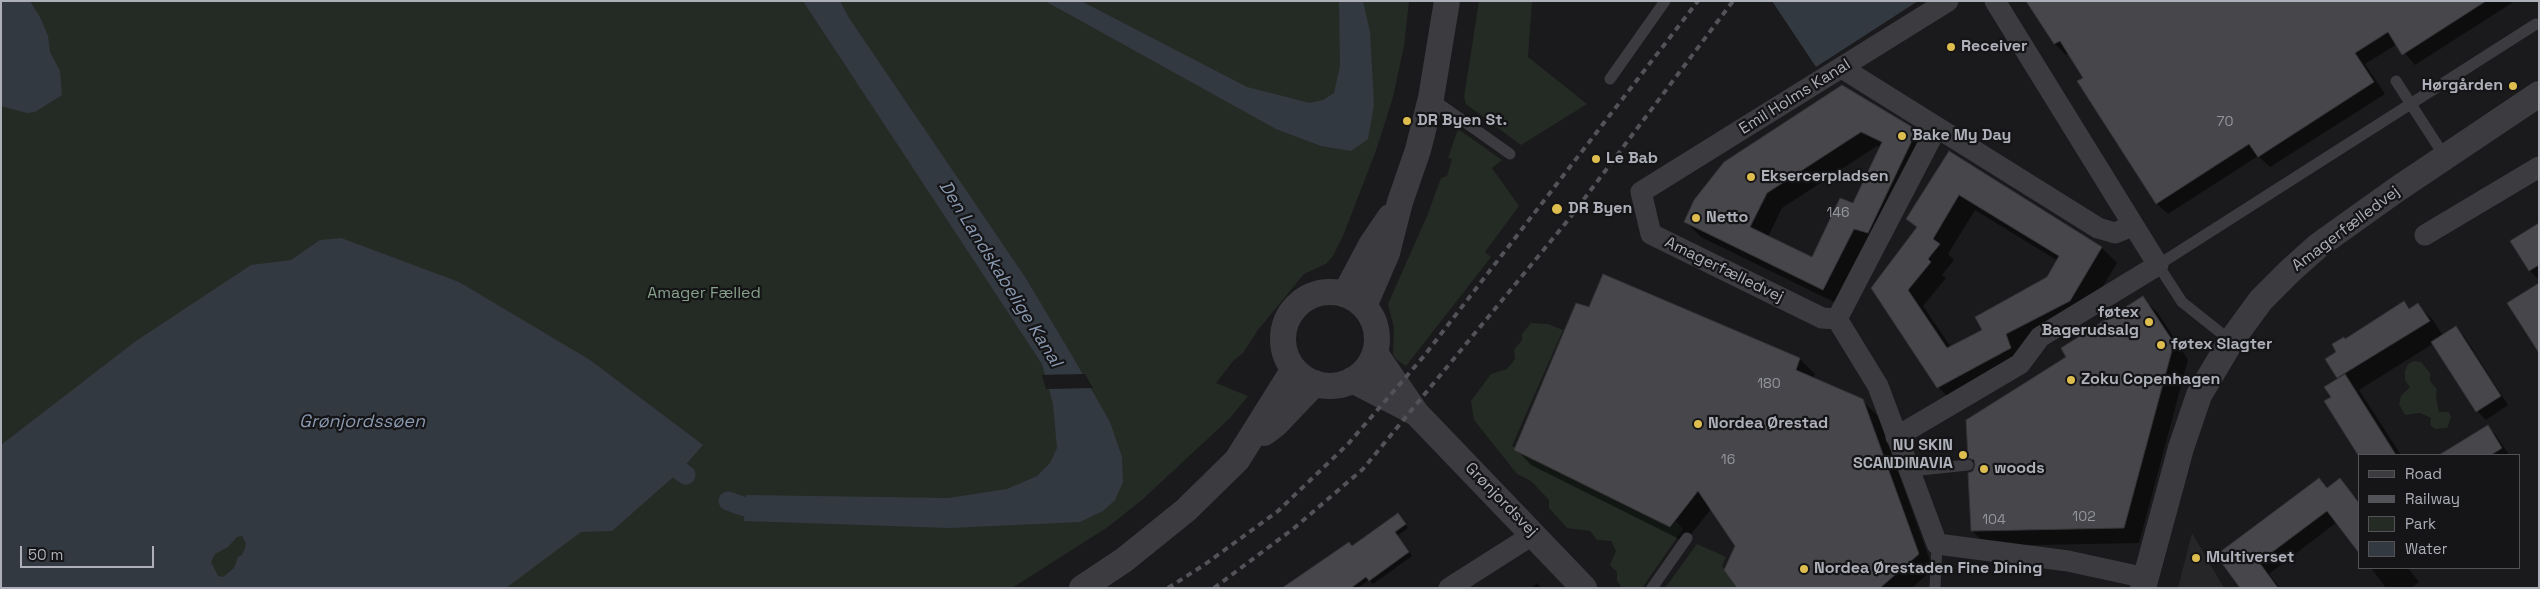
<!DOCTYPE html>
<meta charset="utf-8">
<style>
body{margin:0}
#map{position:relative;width:2540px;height:589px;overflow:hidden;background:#1a191b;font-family:"Space Grotesk",sans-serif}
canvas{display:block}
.frame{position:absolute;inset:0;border:2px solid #adb0b9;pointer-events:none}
.legend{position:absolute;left:2358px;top:454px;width:162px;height:115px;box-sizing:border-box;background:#151416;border:1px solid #525257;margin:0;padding:6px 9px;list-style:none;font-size:15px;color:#adb0b9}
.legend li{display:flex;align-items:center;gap:10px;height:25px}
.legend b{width:25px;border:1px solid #525257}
.scale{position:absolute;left:20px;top:546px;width:134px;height:22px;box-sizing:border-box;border:2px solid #adb0b9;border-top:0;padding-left:6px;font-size:15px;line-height:18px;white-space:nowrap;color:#adb0b9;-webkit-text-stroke:4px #151416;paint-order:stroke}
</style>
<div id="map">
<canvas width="2540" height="589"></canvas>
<div class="frame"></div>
<ul class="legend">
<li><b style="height:6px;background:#3b3b40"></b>Road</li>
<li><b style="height:6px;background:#525359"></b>Railway</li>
<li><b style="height:14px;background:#242b25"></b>Park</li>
<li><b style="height:14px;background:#333940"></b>Water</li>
</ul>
<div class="scale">50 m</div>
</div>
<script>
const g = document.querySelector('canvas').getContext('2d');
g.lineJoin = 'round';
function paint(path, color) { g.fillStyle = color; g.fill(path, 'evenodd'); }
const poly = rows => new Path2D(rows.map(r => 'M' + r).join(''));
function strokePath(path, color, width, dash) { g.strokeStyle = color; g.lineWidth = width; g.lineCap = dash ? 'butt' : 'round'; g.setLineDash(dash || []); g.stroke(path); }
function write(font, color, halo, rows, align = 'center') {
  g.font = font + ' "Space Grotesk",sans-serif'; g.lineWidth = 4.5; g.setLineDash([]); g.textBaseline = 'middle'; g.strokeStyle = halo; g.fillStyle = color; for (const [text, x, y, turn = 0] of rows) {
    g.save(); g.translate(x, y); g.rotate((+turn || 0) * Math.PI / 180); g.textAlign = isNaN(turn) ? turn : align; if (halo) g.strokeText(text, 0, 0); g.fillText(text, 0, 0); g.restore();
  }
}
paint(poly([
 [2192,533,2224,588,2178,588]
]), '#262528');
paint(poly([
 [1,1,1409,1,1404,46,1393,97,1377,148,1343,236,1333,256,1326,264,1304,274,1258,330,1243,353,1234,360,1216,383,1248,396,1230,418,1143,499,1108,527,1012,588,1,588],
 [1479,1,1532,1,1528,57,1587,104,1521,145,1466,104,1464,97],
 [1458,129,1502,160,1492,168,1519,206,1485,252,1491,257,1406,366,1397,360,1393,354,1394,328,1388,304,1427,216,1441,178,1447,176,1452,159,1448,158],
 [1531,323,1548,324,1563,330,1512,446,1671,527,1676,521,1683,529,1642,588,1622,588,1617,581,1617,572,1610,565,1616,551,1611,541,1597,540,1590,531,1567,528,1549,508,1549,500,1531,481,1517,474,1474,420,1471,401,1491,374,1507,369,1515,359,1514,350,1522,340,1522,334],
 [2414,361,2421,362,2430,373,2430,381,2437,389,2436,397,2439,412,2449,412,2451,417,2447,428,2435,429,2430,425,2431,418,2420,413,2405,415,2399,404,2401,396,2410,387,2405,380,2405,371,2408,364],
 [1697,544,1726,557,1722,566,1737,588,1665,588]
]), '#242b25');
paint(poly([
 [1,1,30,1,41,19,48,36,50,52,60,71,62,95,35,112,27,113,1,106],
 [803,1,840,1,849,18,1025,277,1074,359,1110,422,1122,457,1123,482,1115,500,1103,511,1080,522,950,528,744,521,746,495,948,498,1007,489,1037,476,1050,463,1057,448,1053,404,1042,364],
 [1045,1,1081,1,1247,87,1310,103,1323,100,1334,93,1340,66,1339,1,1363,1,1370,32,1374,105,1368,139,1351,151,1321,146,1276,129],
 [1772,1,1918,1,1816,67],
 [341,238,459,282,590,360,703,445,680,471,612,531,581,532,506,588,1,588,1,445,136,341,251,265,291,260,320,240],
 [242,536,246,543,245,548,242,555,238,557,234,568,223,577,218,576,211,562,215,554,228,547,237,537]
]), '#333940');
paint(poly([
 [1085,374,1093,388,1046,389,1042,375]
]), '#1a191b');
paint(poly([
 [2028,1,2515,1,2415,65,2397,44,2365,64,2385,94,2270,167,2258,156,2168,214,2156,203,2069,53,2066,55,2055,44],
 [1842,86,1917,131,1932,146,1838,304,1701,237,1686,222],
 [1877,146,1881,148,1854,205,1813,259,1768,237,1782,208],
 [1949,153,2102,248,2117,263,2085,316,2020,349,2025,363,1953,402,1938,387,1872,288,1918,228,1908,219],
 [1975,210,2058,261,2048,278,1984,330,1951,347,1923,306,1946,278,1942,275,1954,260,1948,254],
 [2539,225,2539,280,2530,271],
 [1604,276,1800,359,1815,374,1813,379,1862,400,1878,416,1933,569,1912,588,1738,588,1736,546,1711,509,1685,542,1531,465,1516,449,1589,309],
 [2142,298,2158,313,2188,360,2139,543,1988,546,1972,531,1974,472,1977,465,1969,457,2068,358],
 [2404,303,2411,309,2418,305,2433,320,2443,336,2456,328,2464,336,2508,405,2486,420,2477,411,2434,343,2359,390,2401,455,2359,455,2326,402,2333,397,2340,379,2327,359,2338,352,2345,340],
 [2488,427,2496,435,2509,455,2442,455],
 [2319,479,2328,488,2340,480,2359,501,2359,551,2337,522,2269,574,2280,588,2242,588,2217,555],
 [1398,514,1408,528,1397,536,1412,556,1373,584,1369,580,1358,588,1284,588,1352,547],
 [2371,568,2408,568,2419,582,2411,588,2386,588],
 [1537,583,1541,588,1531,588]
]), '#0007');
strokePath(poly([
 [680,471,686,475],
 [728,501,745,507,771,508]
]), '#333940', 19);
const building = poly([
 [2026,1,2486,1,2402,55,2388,32,2355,53,2374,82,2258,157,2249,144,2156,204,2077,81,2083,78,2060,41,2054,44,2026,1],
 [1842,85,1917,130,1868,233,1854,229,1823,290,1684,222,1694,200,1724,162,1842,85],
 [1861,132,1882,142,1853,203,1840,198,1812,257,1750,227,1767,193,1861,132],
 [1949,151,2102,247,2070,301,2006,334,2011,348,1937,388,1871,288,1917,227,1906,219,1949,151],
 [1959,195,2059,256,2047,277,1975,317,1982,330,1947,348,1908,290,1931,262,1928,259,1940,244,1933,239,1959,195],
 [2539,223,2539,265,2529,271,2510,241,2539,223],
 [1603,274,1800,358,1796,370,1863,399,1919,554,1880,588,1737,588,1724,570,1735,546,1698,491,1670,527,1514,450,1576,303,1589,307,1603,274],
 [2539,283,2539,353,2507,303,2539,283],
 [2143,296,2174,343,2124,528,1971,531,1968,473,1973,471,1975,465,1974,460,1968,458,1966,420,2066,357,2061,348,2143,296],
 [2404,301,2409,309,2418,303,2430,321,2337,378,2325,359,2336,352,2332,344,2344,337,2345,339,2404,301],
 [2456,326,2501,396,2476,412,2431,342,2456,326],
 [2345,374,2396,455,2358,455,2324,401,2331,397,2324,387,2345,374],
 [2488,425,2502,448,2491,455,2439,455,2488,425],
 [2319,478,2327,488,2340,478,2359,503,2359,553,2327,511,2259,562,2278,588,2240,588,2216,555,2319,478],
 [1398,513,1406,524,1395,532,1409,552,1369,581,1366,577,1351,588,1282,588,1349,542,1352,546,1398,513]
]);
paint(building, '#47464b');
strokePath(building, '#343437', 1);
strokePath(poly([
 [1610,79,1665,1],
 [2396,81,2445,157],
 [1431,98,1510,154],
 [2231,341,2182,302,2158,265,2536,24],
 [1911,471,1968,465],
 [1652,588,1687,538],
 [1935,588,1937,544]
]), '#3b3b40', 11);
strokePath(poly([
 [1842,68,2098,228,2115,233,2132,226],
 [2425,235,2539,167],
 [1837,319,1822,318,1651,234,1641,192,1948,1],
 [1837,319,1878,386,1937,544,2068,561,2146,578],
 [1837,319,1937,127],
 [1896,437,2020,364,2040,337,2158,265,1995,1],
 [1449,588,1534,534]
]), '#3b3b40', 21);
strokePath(poly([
 '1283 339a47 47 0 1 1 94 0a47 47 0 1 1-94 0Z',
 [1345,294,1371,245,1390,217],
 [1364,306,1387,253,1400,202,1418,150,1431,98,1447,1],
 [1375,353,1417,414,1584,588],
 [1352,380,1414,412],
 [1264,433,1276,424,1315,383],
 [1082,588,1124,560,1186,510,1237,460,1294,369],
 [2143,588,2181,448,2199,395,2231,341,2261,300,2290,271,2319,245,2396,190,2539,94]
]), '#3b3b40', 26);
strokePath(poly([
 [1168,588,1204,565,1278,511,1348,444,1424,356,1698,1],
 [1214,588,1293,529,1363,469,1569,219,1733,1]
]), '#525359', 4, [6, 5]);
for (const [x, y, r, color] of [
 [1951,47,5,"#debd4f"],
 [2513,86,5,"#debd4f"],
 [1407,121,5,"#debd4f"],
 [1902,136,5,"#debd4f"],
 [1596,159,5,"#debd4f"],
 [1751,177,5,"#debd4f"],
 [1557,209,6,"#debd4f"],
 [1696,218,5,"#debd4f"],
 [2149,322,5,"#debd4f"],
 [2161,345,5,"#debd4f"],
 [2071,380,5,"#debd4f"],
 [1698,424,5,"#debd4f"],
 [1963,455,5,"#debd4f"],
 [1984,469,5,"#debd4f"],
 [2196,558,5,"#debd4f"],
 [1804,569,5,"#debd4f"]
]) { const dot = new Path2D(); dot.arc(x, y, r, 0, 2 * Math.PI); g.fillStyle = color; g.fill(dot); strokePath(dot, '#151416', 2); }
write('14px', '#94969e', null, [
 ["70",2225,122],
 ["146",1838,213],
 ["180",1769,384],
 ["16",1728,460],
 ["102",2084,517],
 ["104",1994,520]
]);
write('bold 16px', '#adb0b9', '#151416', [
 ["Receiver",1961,47],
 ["Hørgården",2503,86,"right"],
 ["DR Byen St.",1417,121],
 ["Bake My Day",1912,136],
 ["Le Bab",1606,159],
 ["Eksercerpladsen",1761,177],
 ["DR Byen",1568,209],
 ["Netto",1706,218],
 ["føtex",2139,313,"right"],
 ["Bagerudsalg",2139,331,"right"],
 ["føtex Slagter",2171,345],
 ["Zoku Copenhagen",2081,380],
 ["Nordea Ørestad",1708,424],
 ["NU SKIN",1953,446,"right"],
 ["SCANDINAVIA",1953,464,"right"],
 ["woods",1994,469],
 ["Multiverset",2206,558],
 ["Nordea Ørestaden Fine Dining",1814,569]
], 'left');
write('16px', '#adb0b9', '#151416', [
 ["Emil Holms Kanal",1795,97,-32],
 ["Amagerfælledvej",2346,229,-37],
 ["Amagerfælledvej",1724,270,26],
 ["Grønjordsvej",1501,500,46]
]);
write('16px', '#87a28b', '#151416', [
 ["Amager Fælled",704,294]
]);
write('italic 18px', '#8999b0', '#151416', [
 ["Den Landskabelige Kanal",1000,274,58],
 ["Grønjordssøen",362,422]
]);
</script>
